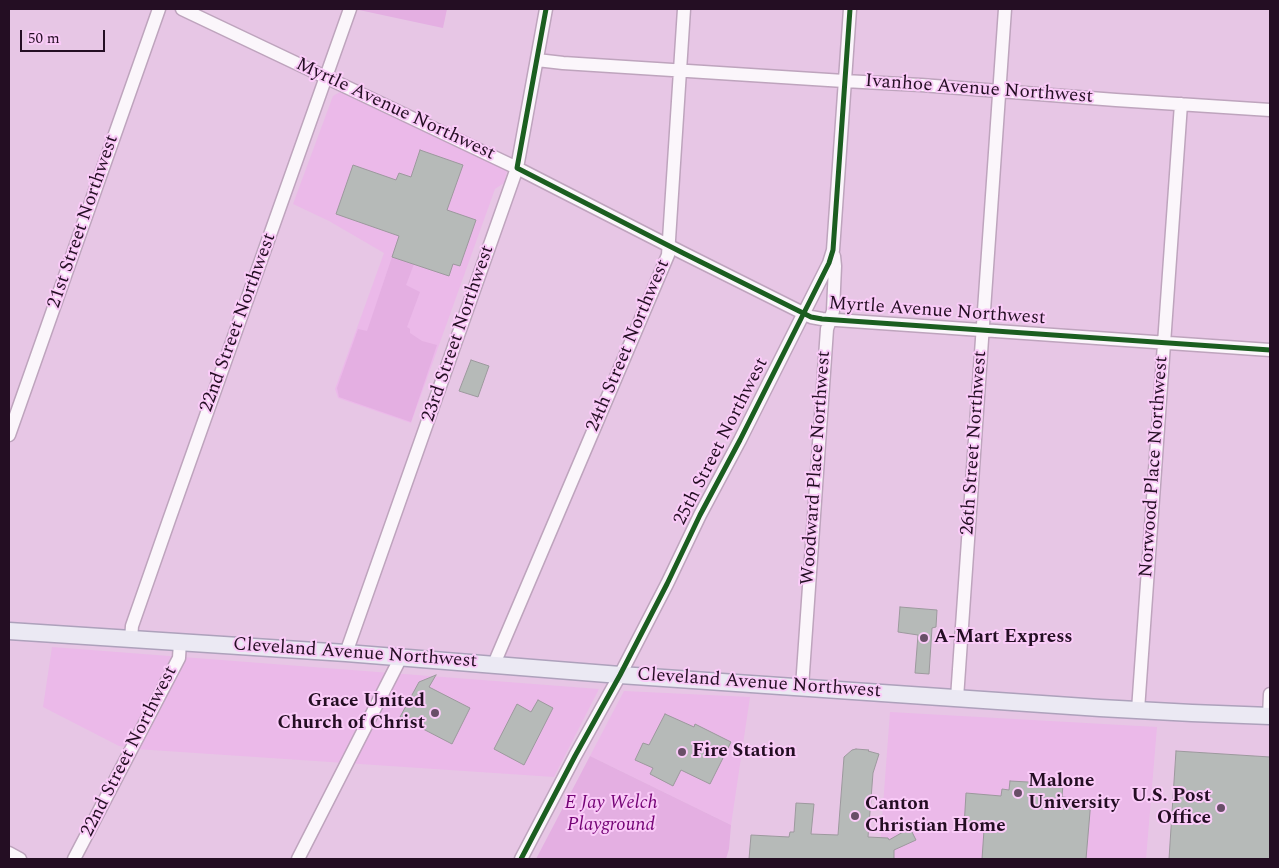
<!DOCTYPE html>
<style>
body{margin:0}
#map{position:relative;width:1279px;height:868px;overflow:hidden;background:#e7c6e5;font-family:Spectral,serif}
canvas{display:block}
.frame{position:absolute;inset:0;border:10px solid #240e23;pointer-events:none}
.scale{position:absolute;left:20px;top:30px;width:85px;height:22px;box-sizing:border-box;border:2px solid #240e23;border-top:0;padding-left:6px;font-size:15px;line-height:18px;white-space:nowrap;color:#240e23;-webkit-text-stroke:4px #facbf8;paint-order:stroke}
</style>
<div id="map">
<canvas width="1279" height="868"></canvas>
<div class="frame"></div>
<div class="scale">50 m</div>
</div>
<script>
const g = document.querySelector('canvas').getContext('2d');
g.lineJoin = 'round';
function paint(path, color) { g.fillStyle = color; g.fill(path, 'evenodd'); }
const poly = rows => new Path2D(rows.map(r => 'M' + r).join(''));
function strokePath(path, color, width, dash) { g.strokeStyle = color; g.lineWidth = width; g.lineCap = dash ? 'butt' : 'round'; g.setLineDash(dash || []); g.stroke(path); }
function write(font, color, halo, rows, align = 'center') {
  g.font = font + ' Spectral,serif'; g.lineWidth = 4; g.setLineDash([]); g.textBaseline = 'middle'; g.strokeStyle = halo; g.fillStyle = color; for (const [text, x, y, turn = 0] of rows) {
    g.save(); g.translate(x, y); g.rotate((+turn || 0) * Math.PI / 180); g.textAlign = isNaN(turn) ? turn : align; if (halo) g.strokeText(text, 0, 0); g.fillText(text, 0, 0); g.restore();
  }
}
paint(poly([
 [340,92,479,156,507,171,504,183,495,189,411,423,338,398,335,389,384,253,329,221,293,204,333,96],
 [52,647,599,689,554,777,136,749,119,746,43,707],
 [624,691,750,697,731,825,590,756],
 [890,712,1157,727,1146,859,879,859]
]), '#ebb9e9');
paint(poly([
 [359,9,447,9,443,28,359,10],
 [392,257,414,264,406,285,420,292,407,327,410,329,410,333,422,341,437,345,411,422,339,397,337,388,358,329,367,331],
 [590,756,731,825,729,849,726,859,536,859]
]), '#e4afe2');
const building = poly([
 [420,150,463,165,447,210,476,220,460,266,453,264,449,276,392,257,399,236,336,214,353,165,396,180,399,173,411,177,420,150],
 [471,360,489,366,478,397,459,391,471,360],
 [900,607,937,610,936,627,932,628,929,674,915,673,918,635,898,632,900,607],
 [436,675,429,687,470,708,452,744,400,717,419,682,436,675],
 [538,700,553,708,524,765,494,749,517,704,531,712,538,700],
 [665,714,694,727,695,724,731,742,710,784,681,770,673,786,650,774,653,768,635,760,643,743,649,745,665,714],
 [856,749,869,750,868,751,879,754,873,773,868,837,888,838,889,840,910,828,916,840,894,850,894,859,749,859,751,835,789,837,790,832,794,832,796,803,814,804,811,834,838,835,844,757,852,750,856,749],
 [1176,751,1270,757,1270,859,1169,859,1176,751],
 [1010,781,1063,784,1062,797,1091,800,1086,859,982,859,984,830,964,827,966,793,1001,796,1002,789,1009,790,1010,781]
]);
paint(building, '#b6bab8');
strokePath(building, '#9c999d', 1);
const minor = poly([
 [182,9,517,168,683,253,811,317,822,319,1270,350],
 [537,60,563,63,844,81,921,85,1116,100,1270,110],
 [9,435,159,9],
 [131,639,132,626,169,520,350,9],
 [346,653,517,168,546,9],
 [494,664,668,255,684,9],
 [802,687,827,329,833,311,835,266,834,256],
 [957,698,1005,9],
 [1138,710,1181,104],
 [1269,716,1270,694],
 [9,853,20,859],
 [74,859,179,658,180,642],
 [298,859,401,657],
 [521,859,575,756,620,675,667,584,700,515,740,440,829,263,833,250,850,9]
]);
const major = poly([
 [9,631,346,653,620,675,1100,708,1192,713,1270,716]
]);
strokePath(minor, '#bea4bd', 15);
strokePath(major, '#ada1bb', 19);
strokePath(minor, '#fbf6fb', 12);
strokePath(major, '#ebe9f3', 16);
strokePath(poly([
 [546,9,517,168,683,253,811,317,822,319,1270,350],
 [521,859,575,756,620,675,667,584,700,515,740,440,829,263,833,250,850,9]
]), '#1b5e20', 5);
for (const [x, y, r, color] of [
 [924,638,5,"#684e67"],
 [435,713,5,"#684e67"],
 [682,752,5,"#684e67"],
 [1018,793,5,"#684e67"],
 [1221,808,5,"#684e67"],
 [855,816,5,"#684e67"]
]) { const dot = new Path2D(); dot.arc(x, y, r, 0, 2 * Math.PI); g.fillStyle = color; g.fill(dot); strokePath(dot, '#facbf8', 2); }
write('19px', '#240e23', '#facbf8', [
 ["Ivanhoe Avenue Northwest",979,90,4],
 ["Myrtle Avenue Northwest",395,110,25],
 ["21st Street Northwest",84,222,-71],
 ["Myrtle Avenue Northwest",937,312,4],
 ["22nd Street Northwest",239,323,-70],
 ["23rd Street Northwest",459,334,-71],
 ["24th Street Northwest",629,346,-67],
 ["25th Street Northwest",722,442,-63],
 ["26th Street Northwest",975,443,-86],
 ["Norwood Place Northwest",1155,467,-86],
 ["Woodward Place Northwest",817,468,-86],
 ["Cleveland Avenue Northwest",355,654,4],
 ["Cleveland Avenue Northwest",759,684,4],
 ["22nd Street Northwest",130,752,-63]
]);
write('bold 19px', '#240e23', '#facbf8', [
 ["A-Mart Express",934,638],
 ["Grace United",425,702,"right"],
 ["Church of Christ",425,724,"right"],
 ["Fire Station",692,752],
 ["Malone",1028,782],
 ["University",1028,804],
 ["U.S. Post",1211,797,"right"],
 ["Office",1211,819,"right"],
 ["Canton",865,805],
 ["Christian Home",865,827]
], 'left');
write('italic 19px', '#740375', '#facbf8', [
 ["E Jay Welch",611,804],
 ["Playground",611,826]
]);
</script>
